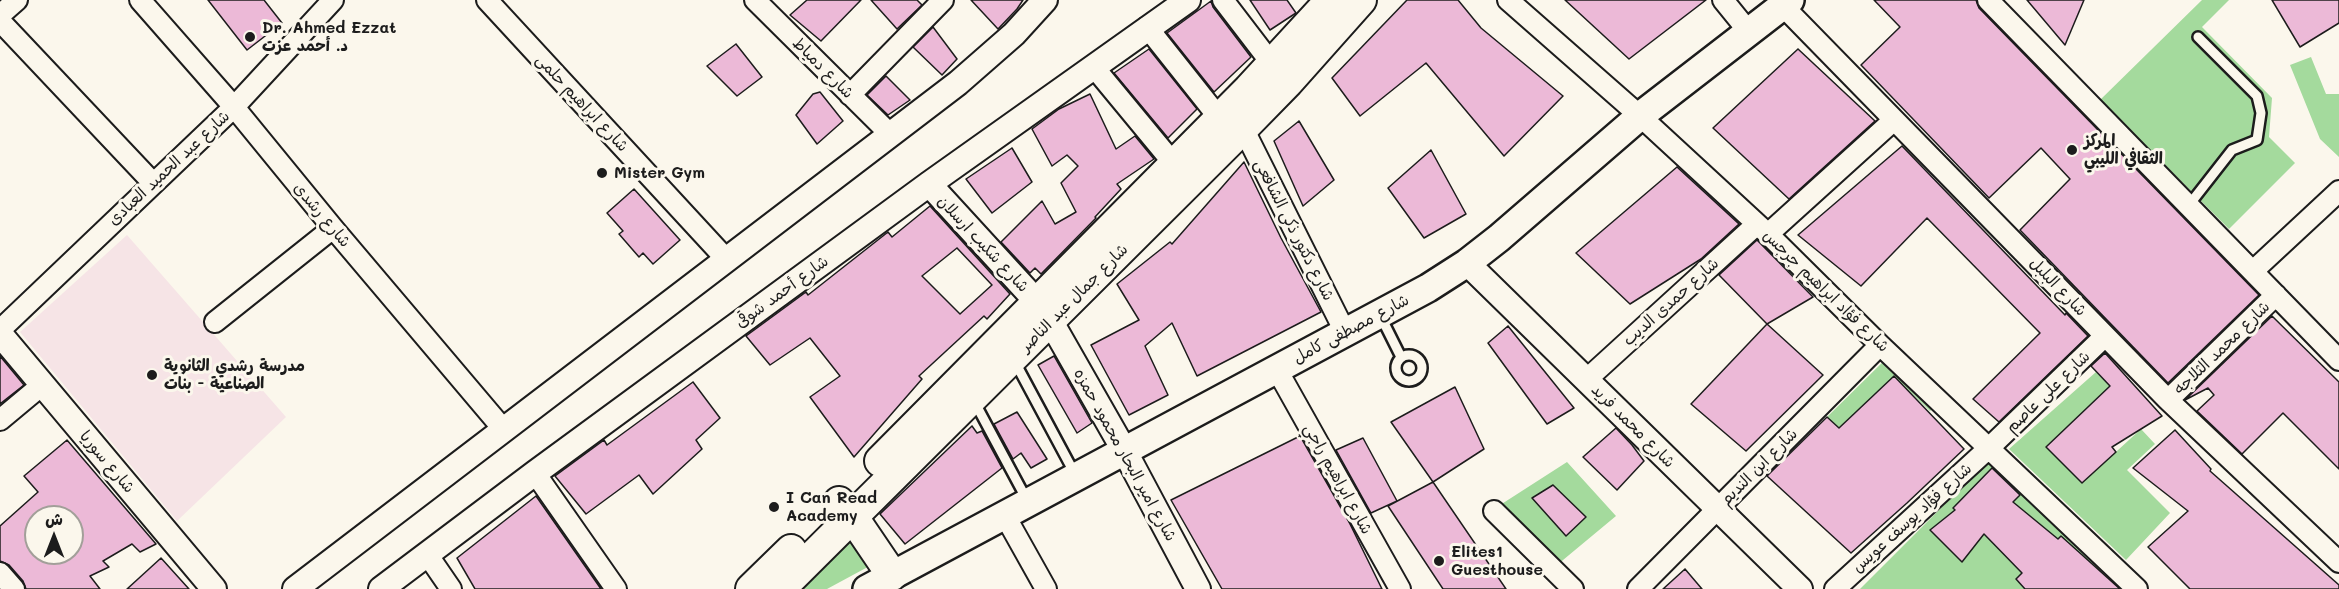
<!DOCTYPE html>
<meta charset="utf-8">
<style>
body{margin:0}
#map{position:relative;width:2339px;height:589px;overflow:hidden;background:#fbf7ec;font-family:Mali,"Playpen Sans Arabic",sans-serif}
canvas{display:block}
.north{position:absolute;left:24px;top:505px;width:60px;height:60px;box-sizing:border-box;background:#fbf7ec;border:2px solid #a29f99;border-radius:50%;rotate:0deg;font-size:16px;font-weight:700;line-height:24px;text-align:center;color:#1c1c1c}
.north::after{content:'';display:block;margin:auto;width:21px;height:27px;background:#1c1c1c;clip-path:polygon(50% 0,100% 100%,50% 72%,0 100%)}
</style>
<div id="map">
<canvas width="2339" height="589"></canvas>
<div class="north">ش</div>
</div>
<script>
const g = document.querySelector('canvas').getContext('2d');
g.lineJoin = 'round';
function paint(path, color) { g.fillStyle = color; g.fill(path, 'evenodd'); }
const poly = rows => new Path2D(rows.map(r => 'M' + r).join(''));
function strokePath(path, color, width, dash) { g.strokeStyle = color; g.lineWidth = width; g.lineCap = dash ? 'butt' : 'round'; g.setLineDash(dash || []); g.stroke(path); }
function write(font, color, halo, rows, align = 'center') {
  g.font = font + ' Mali,"Playpen Sans Arabic",sans-serif'; g.lineWidth = 6; g.setLineDash([]); g.textBaseline = 'middle'; g.strokeStyle = halo; g.fillStyle = color; for (const [text, x, y, turn = 0] of rows) {
    g.save(); g.translate(x, y); g.rotate((+turn || 0) * Math.PI / 180); g.textAlign = isNaN(turn) ? turn : align; if (halo) g.strokeText(text, 0, 0); g.fillText(text, 0, 0); g.restore();
  }
}
paint(poly([
 [127,235,286,417,177,521,20,332]
]), '#f6e4e6');
paint(poly([
 [2202,0,2229,0,2202,27,2272,98,2269,137,2295,163,2229,229,2100,100],
 [2311,57,2326,94,2339,94,2339,157,2320,139,2290,65],
 [1893,352,1941,400,1930,411,1894,376,1840,429,1827,417],
 [2096,372,2110,386,2047,447,2082,483,2141,429,2155,444,2127,470,2170,513,2126,560,2009,449],
 [2000,449,2138,589,1860,589],
 [1567,462,1616,516,1557,565,1497,507],
 [846,528,877,562,827,589,793,589]
]), '#a4da9d');
const building = poly([
 [208,0,264,0,282,23,247,50,208,0],
 [807,0,861,0,821,41,790,15,807,0],
 [871,0,917,0,922,5,897,29,871,0],
 [971,0,1023,0,1017,9,998,29,971,0],
 [1250,0,1287,0,1296,13,1270,30,1250,0],
 [1407,0,1458,0,1481,28,1563,96,1504,156,1426,63,1360,116,1332,78,1407,0],
 [1565,0,1706,0,1629,59,1565,0],
 [1874,0,1976,0,1979,8,2259,295,2168,383,2020,230,2070,179,2041,148,1989,198,1861,65,1900,27,1874,0],
 [2027,0,2084,0,2065,45,2027,0],
 [2272,0,2339,0,2339,23,2300,47,2272,0],
 [1211,1,1213,7,1251,57,1214,92,1167,33,1211,1],
 [933,27,957,59,942,75,913,47,933,27],
 [736,44,762,77,737,96,707,66,736,44],
 [1149,49,1197,109,1168,138,1114,73,1149,49],
 [1798,49,1875,121,1789,199,1713,128,1798,49],
 [886,76,910,100,888,115,867,95,886,76],
 [820,92,843,121,817,144,796,115,813,94,820,92],
 [1090,94,1116,149,1135,136,1154,159,1117,184,1121,189,1095,217,1096,218,1041,274,1035,268,1030,273,1001,242,1042,201,1055,224,1076,212,1061,183,1078,166,1067,155,1052,166,1032,129,1059,109,1090,94],
 [1299,121,1334,180,1303,206,1274,141,1299,121],
 [1902,146,2065,315,2066,313,2088,336,1999,422,1973,399,2040,333,1927,218,1861,286,1798,235,1902,146],
 [1012,148,1032,182,992,213,966,179,1012,148],
 [1431,150,1466,214,1424,238,1388,188,1431,150],
 [1244,162,1281,238,1321,312,1197,376,1172,323,1145,346,1168,395,1129,415,1091,345,1139,320,1117,284,1170,242,1172,244,1244,162],
 [1677,167,1739,224,1701,259,1630,304,1576,253,1677,167],
 [634,189,680,240,653,264,643,253,639,257,619,234,623,231,607,213,634,189],
 [930,206,1010,294,987,319,984,316,919,376,922,379,854,457,810,397,840,376,810,338,770,365,746,336,806,292,808,295,888,232,892,237,930,206],
 [957,248,992,285,960,314,922,276,957,248],
 [1757,240,1813,297,1767,324,1719,275,1757,240],
 [2272,316,2339,382,2339,469,2283,413,2242,454,2197,411,2214,395,2208,388,2185,400,2272,316],
 [1767,324,1823,375,1746,451,1691,404,1767,324],
 [1508,326,1574,408,1547,424,1488,343,1508,326],
 [2105,353,2162,416,2112,447,2116,452,2082,483,2046,447,2110,386,2091,366,2105,353],
 [0,356,24,385,0,404,0,356],
 [1054,356,1092,423,1077,433,1038,365,1054,356],
 [1894,376,1964,449,1907,503,1851,553,1767,476,1827,417,1839,428,1894,376],
 [693,382,720,418,696,440,702,449,653,494,639,475,586,514,555,476,604,440,607,445,693,382],
 [1455,387,1484,449,1433,482,1391,422,1455,387],
 [1017,412,1047,459,1031,468,1021,453,1013,459,994,424,1017,412],
 [972,426,977,433,982,431,1002,468,905,544,880,514,972,426],
 [1616,428,1632,445,1644,461,1617,490,1583,457,1616,428],
 [2175,430,2211,469,2210,471,2339,585,2339,589,2190,589,2148,547,2188,511,2133,468,2175,430],
 [1300,436,1350,524,1382,589,1222,589,1171,500,1300,436],
 [1363,438,1397,501,1371,513,1336,450,1363,438],
 [67,440,156,544,140,552,132,544,103,561,109,567,90,576,100,589,26,589,23,581,9,565,0,561,0,526,38,492,24,476,67,440],
 [36,517,72,517,72,553,36,553,36,517],
 [1992,468,2020,495,2013,502,2058,539,2061,536,2120,589,2025,589,2016,579,2022,573,1984,534,1962,562,1930,530,1955,510,1953,508,1992,468],
 [1433,482,1506,589,1443,589,1388,506,1433,482],
 [1553,485,1586,517,1566,536,1532,498,1553,485],
 [536,496,601,589,475,589,457,558,536,496],
 [161,558,189,589,127,589,161,558],
 [1685,569,1702,589,1663,589,1685,569]
]);
paint(building, '#ecb9d7');
strokePath(building, '#1c1c1c', 1.5);
const service = poly([
 [2189,205,2232,150,2257,140,2261,113,2257,96,2198,37],
 [1381,317,1401,357],
 '1396 368a13 13 0 1 1 26 0a13 13 0 1 1-26 0Z',
 [1015,362,1075,474],
 [974,401,1027,500]
]);
const minor = poly([
 [140,0,234,107,333,228,504,430],
 [487,0,727,260],
 [755,0,891,135],
 [1223,0,1272,64],
 [1508,0,1640,116,1768,234,1880,345,2137,589],
 [1723,0,1749,32],
 [1988,0,2339,360],
 [1783,6,2168,400,2339,562],
 [0,15,17,0],
 [0,21,153,183],
 [1147,27,1220,119],
 [1093,66,1174,164],
 [850,95,943,0],
 [1243,128,1345,332],
 [1768,234,1894,120],
 [2253,271,2339,191],
 [215,322,333,228],
 [0,330,234,107,333,0],
 [1276,368,1400,589],
 [1586,380,1757,224],
 [2168,400,2276,295],
 [0,420,42,385],
 [535,473,616,589],
 [1494,511,1573,589],
 [1004,514,1046,589],
 [427,554,451,589],
 [0,573,14,589],
 [1638,589,1880,345],
 [1835,589,1990,447,2105,336]
]);
const tertiary = poly([
 [929,184,1038,303],
 [1467,263,1800,589],
 [1051,322,1124,450,1198,589],
 [0,334,214,589],
 [295,589,958,83,1014,34,1045,0],
 [381,589,535,473,929,184,1188,0]
]);
const secondary = poly([
 [867,589,1428,288,1467,263,1499,238,1640,116,1790,0]
]);
const primary = poly([
 [880,461,1249,89,1331,0],
 [839,502,852,516,892,575],
 [751,589,791,550],
 [780,589,1243,128,1288,82,1361,0]
]);
strokePath(service, '#1c1c1c', 14);
strokePath(minor, '#1c1c1c', 24);
strokePath(tertiary, '#1c1c1c', 28);
strokePath(secondary, '#1c1c1c', 32);
strokePath(primary, '#1c1c1c', 34);
strokePath(service, '#fbf7ec', 9);
strokePath(minor, '#fbf7ec', 20);
strokePath(tertiary, '#fbf7ec', 24);
strokePath(secondary, '#fbf7ec', 27);
strokePath(primary, '#fbf7ec', 30);
for (const [x, y, r, color] of [
 [250,37,6,"#1c1c1c"],
 [2072,150,6,"#1c1c1c"],
 [602,173,6,"#1c1c1c"],
 [152,375,6,"#1c1c1c"],
 [774,507,6,"#1c1c1c"],
 [1439,561,6,"#1c1c1c"]
]) { const dot = new Path2D(); dot.arc(x, y, r, 0, 2 * Math.PI); g.fillStyle = color; g.fill(dot); strokePath(dot, '#fbf7ec', 2); }
write('bold 16px', '#1c1c1c', '#fbf7ec', [
 ["Dr. Ahmed Ezzat",262,28],
 ["د. أحمد عزت",262,46],
 ["المركز",2084,141],
 ["الثقافي الليبي",2084,159],
 ["Mister Gym",614,173],
 ["مدرسة رشدي الثانوية",164,366],
 ["الصناعية - بنات",164,384],
 ["I Can Read",786,498],
 ["Academy",786,516],
 ["Elites1",1451,552],
 ["Guesthouse",1451,570]
], 'left');
write('16px', '#1c1c1c', '#fbf7ec', [
 ["شارع دمياط",823,68,45],
 ["شارع ابراهيم حلمى",582,103,47],
 ["شارع عبد الحميد العبادى",169,168,-43],
 ["شارع رشدى",322,215,50],
 ["شارع دكتور ذكى الشافعى",1294,230,63],
 ["شارع شكيب ارسلان",983,244,47],
 ["شارع البلبل",2058,287,46],
 ["شارع فؤاد ابراهيم جرجس",1826,291,44],
 ["شارع أحمد شوقى",782,292,-36],
 ["شارع جمال عبد الناصر",1074,298,-45],
 ["شارع حمدى الديب",1671,302,-42],
 ["شارع مصطفى كامل",1351,329,-28],
 ["شارع محمد الثلاجه",2222,348,-44],
 ["شارع على عاصم",2048,392,-44],
 ["شارع محمد فريد",1633,426,45],
 ["شارع امير البحار محمود حمزه",1125,455,61],
 ["شارع سوريا",107,462,50],
 ["شارع ابن النديم",1759,467,-45],
 ["شارع ابراهيم راجي",1338,479,61],
 ["شارع فؤاد يوسف عويس",1912,518,-42]
]);
</script>
